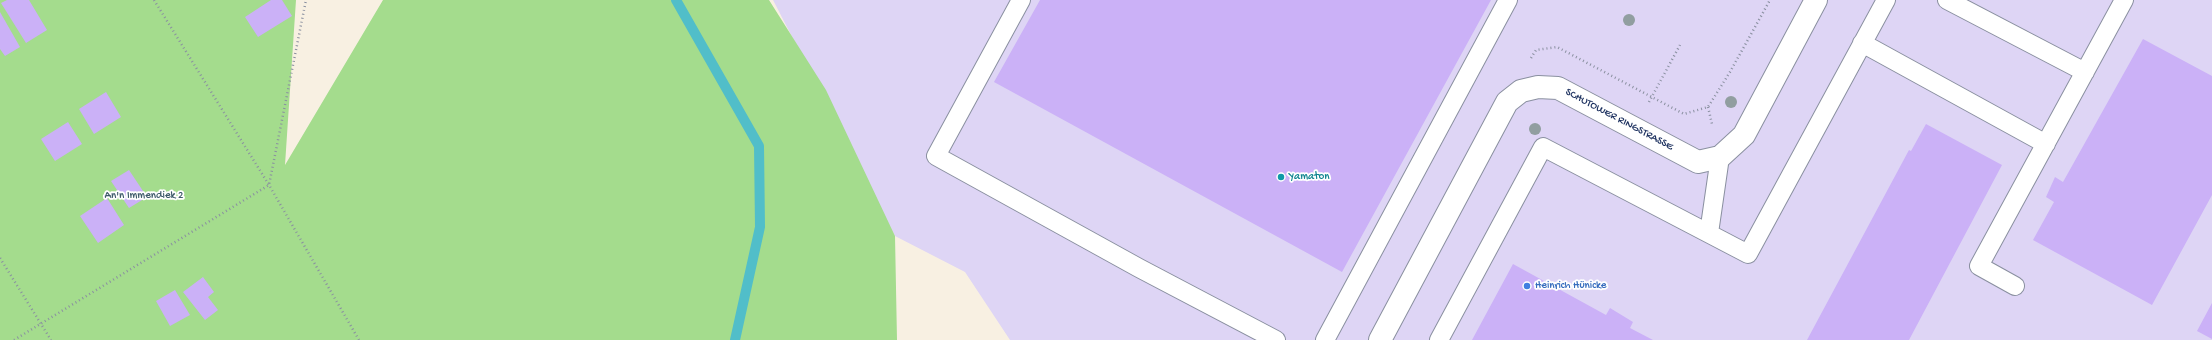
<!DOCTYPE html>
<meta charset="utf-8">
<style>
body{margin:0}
canvas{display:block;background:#f8f0e2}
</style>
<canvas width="2212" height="340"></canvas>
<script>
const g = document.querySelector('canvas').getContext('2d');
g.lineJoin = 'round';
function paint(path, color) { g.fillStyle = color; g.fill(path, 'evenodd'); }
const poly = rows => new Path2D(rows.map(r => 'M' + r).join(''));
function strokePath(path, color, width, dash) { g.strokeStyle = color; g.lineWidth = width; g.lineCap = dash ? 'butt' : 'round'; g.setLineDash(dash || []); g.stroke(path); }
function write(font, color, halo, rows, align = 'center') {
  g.font = font + ' "Gochi Hand",sans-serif'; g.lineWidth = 3.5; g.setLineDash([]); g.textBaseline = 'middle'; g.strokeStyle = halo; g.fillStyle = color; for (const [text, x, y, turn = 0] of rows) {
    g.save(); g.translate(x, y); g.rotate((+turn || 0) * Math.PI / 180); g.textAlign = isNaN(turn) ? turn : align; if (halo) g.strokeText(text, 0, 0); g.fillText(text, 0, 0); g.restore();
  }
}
paint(poly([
 [773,0,2212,0,2212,340,1010,340,965,272,895,236]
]), '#ded5f5');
paint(poly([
 [0,0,296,0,285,165,383,0,769,0,826,90,895,236,897,340,0,340]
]), '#a4dc8d');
strokePath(poly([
 [676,0,759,146,760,227,735,340]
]), '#51bec9', 10);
paint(poly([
 [7,0,29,0,47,30,26,43,1,3],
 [271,0,282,0,292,16,258,37,245,17],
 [1040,0,1491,0,1342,272,994,82],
 [0,12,20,47,5,56,0,49],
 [2143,39,2212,76,2212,195,2152,305,2033,240,2054,202,2046,197,2055,177,2063,182],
 [106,92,121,117,94,134,79,109],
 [68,122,82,144,55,161,41,139],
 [1926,124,2002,165,1909,340,1807,340,1909,150,1911,151],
 [129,170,147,197,129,208,111,181],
 [107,198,124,225,98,243,80,216],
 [1513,264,1606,315,1610,308,1633,322,1630,328,1653,340,1472,340],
 [203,277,214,292,208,297,218,310,205,320,183,292],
 [175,290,190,315,170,326,156,301],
 [2212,303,2212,339,2197,331]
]), '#cbb1f7');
const service = poly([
 [1021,0,936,156,1139,268,1276,340],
 [1947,0,2085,72],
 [1862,43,2046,144],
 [1709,233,1720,157],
 [2015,286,1979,266,2124,0],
 [1325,340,1508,0],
 [1439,340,1543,147,1748,254,1886,0]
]);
const minor = poly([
 [1380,340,1507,102,1521,91,1538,87,1558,88,1698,162,1720,157,1744,135,1816,0]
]);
strokePath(service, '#8a90a0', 20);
strokePath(minor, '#8a90a0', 24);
strokePath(poly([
 [154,0,269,185,359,340],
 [1531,58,1536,50,1557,47,1684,114,1708,107,1730,72,1770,0],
 [1649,102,1680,45],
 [1708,107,1712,124],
 [0,258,51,340],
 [14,340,269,185,306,0]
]), '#8a90a0', 2.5, [1, 3]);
strokePath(service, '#fff', 18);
strokePath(minor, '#fff', 22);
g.fillStyle = '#919ea0';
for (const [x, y] of [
 [1629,20],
 [1731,102],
 [1535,129]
]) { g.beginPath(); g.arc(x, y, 6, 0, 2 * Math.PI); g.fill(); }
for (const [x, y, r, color] of [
 [1281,177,4,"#0f9aa8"],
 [1527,286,4,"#3f7fe0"]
]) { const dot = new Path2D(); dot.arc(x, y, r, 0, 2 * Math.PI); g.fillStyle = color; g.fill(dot); strokePath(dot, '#fff', 1.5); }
write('11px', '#1b2f5e', '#fff', [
 ["SCHUTOWER RINGSTRASSE",1619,120,28]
]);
write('11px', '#0d838f', '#fff', [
 ["Yamaton",1289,177]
], 'left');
write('11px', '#3d5a6a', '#fff', [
 ["An'n Immendiek 2",144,196]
]);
write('11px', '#366cbe', '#fff', [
 ["Heinrich Hünicke",1535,286]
], 'left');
</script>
